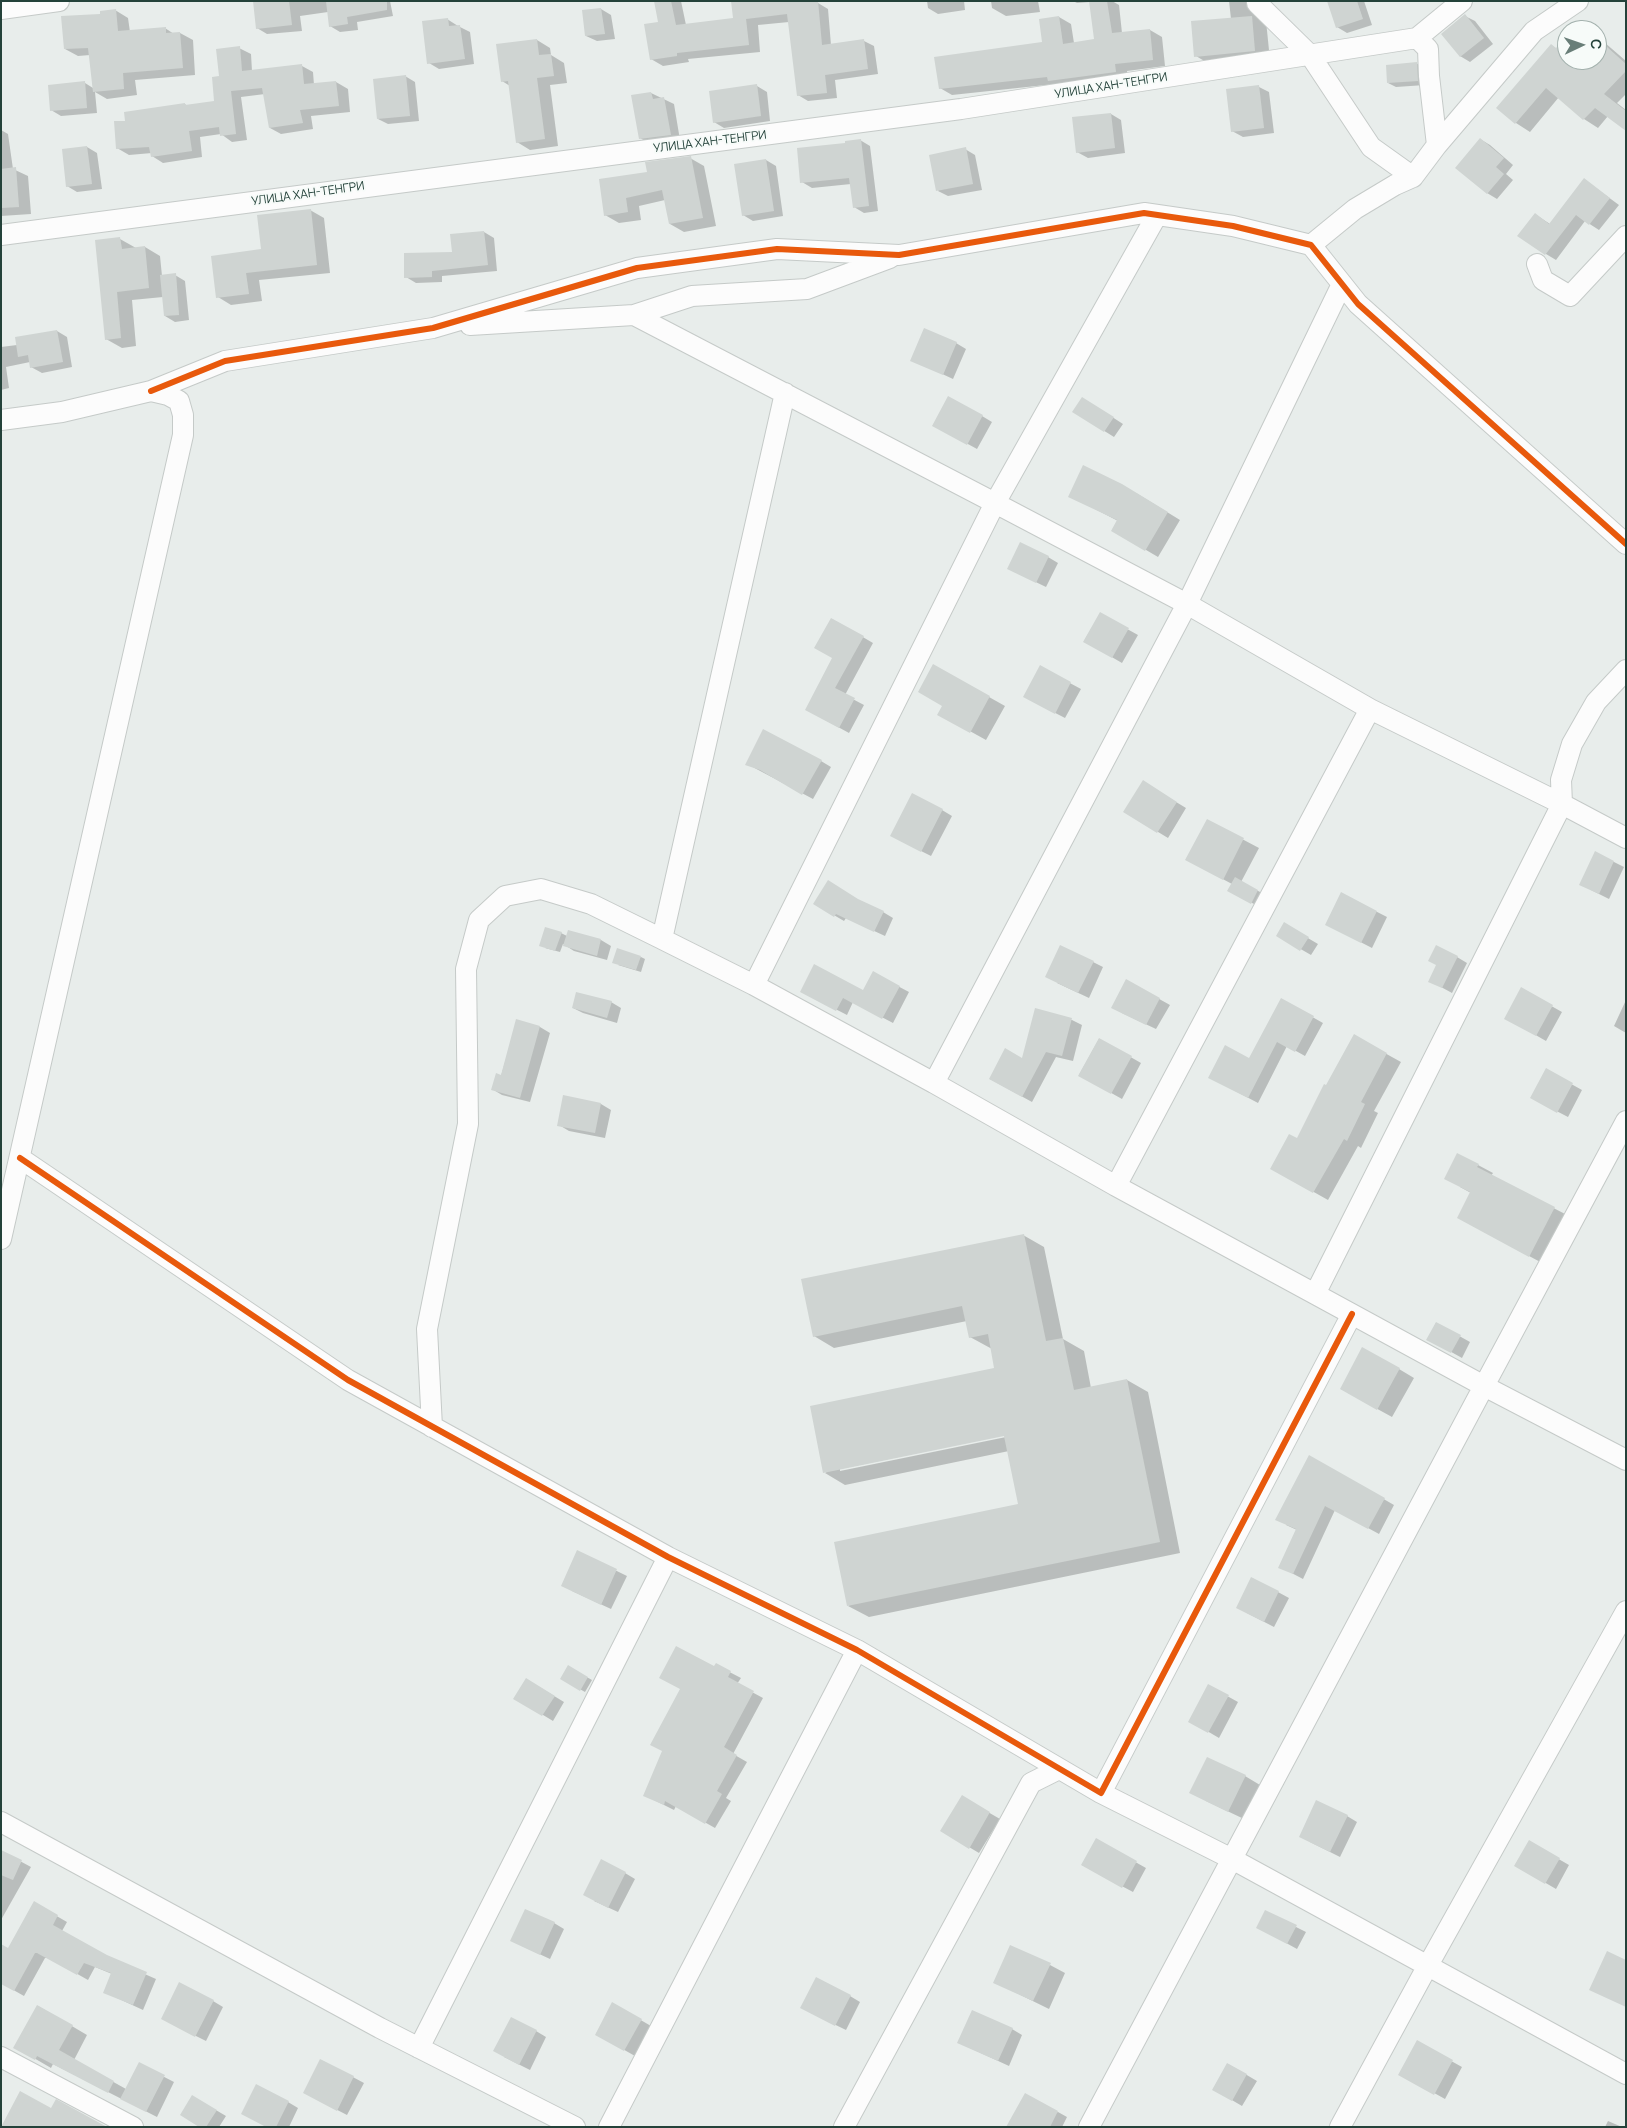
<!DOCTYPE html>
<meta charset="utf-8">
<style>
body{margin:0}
#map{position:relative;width:1627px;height:2128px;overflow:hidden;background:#e8edeb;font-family:Manrope,sans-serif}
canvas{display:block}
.frame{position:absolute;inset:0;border:2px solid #24423a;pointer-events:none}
.north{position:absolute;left:1557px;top:20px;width:50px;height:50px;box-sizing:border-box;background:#f7fbf9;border:1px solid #a3b1ad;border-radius:50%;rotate:87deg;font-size:14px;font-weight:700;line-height:20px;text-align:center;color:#24423a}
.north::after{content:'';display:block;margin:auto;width:18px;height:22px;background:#697e78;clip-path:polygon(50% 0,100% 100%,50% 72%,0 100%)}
</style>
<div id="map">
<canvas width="1627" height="2128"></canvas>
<div class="frame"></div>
<div class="north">С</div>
</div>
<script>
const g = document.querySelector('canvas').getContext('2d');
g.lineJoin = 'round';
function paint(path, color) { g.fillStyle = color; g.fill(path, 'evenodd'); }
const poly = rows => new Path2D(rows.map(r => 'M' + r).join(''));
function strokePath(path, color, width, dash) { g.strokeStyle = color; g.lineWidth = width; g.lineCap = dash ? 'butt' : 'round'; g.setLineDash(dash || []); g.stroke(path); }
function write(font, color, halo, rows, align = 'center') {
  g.font = font + ' Manrope,sans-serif'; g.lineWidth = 4; g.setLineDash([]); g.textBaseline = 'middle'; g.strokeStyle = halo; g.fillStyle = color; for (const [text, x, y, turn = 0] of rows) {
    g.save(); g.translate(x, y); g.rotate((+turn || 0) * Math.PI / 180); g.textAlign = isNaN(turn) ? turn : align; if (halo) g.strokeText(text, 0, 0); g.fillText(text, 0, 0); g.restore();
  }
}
paint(poly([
 [254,1,390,1,393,16,357,22,358,30,340,32,330,26,328,12,300,16,302,31,267,34,257,28],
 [655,1,681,1,686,25,734,20,818,3,828,9,831,45,864,41,874,46,878,74,835,80,837,98,808,101,798,95,789,22,758,25,760,52,688,59,689,62,663,66,651,59,660,23],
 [927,1,964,1,965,10,938,14,928,8],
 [991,1,1038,1,1040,12,1006,16,992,8],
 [1073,1,1112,1,1119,5,1122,33,1150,30,1162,37,1165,66,1127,71,1128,78,1061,88,1055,84,952,95,940,88,1044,43,1059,17,1071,24,1074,43,1096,40,1090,2,1077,3],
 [1229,1,1264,1,1270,60,1211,65,1196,56,1231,19],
 [1328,1,1364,1,1372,25,1347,33,1337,27],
 [601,9,611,15,615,39,597,41,586,36],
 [115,10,128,18,130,32,165,28,174,34,180,33,193,40,195,75,135,80,137,95,107,99,95,92,97,113,61,116,51,110,85,83,93,88,90,55,78,56,65,49,102,15],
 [1465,16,1475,21,1493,44,1470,62,1460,56],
 [447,19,458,26,470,32,474,64,439,69,429,63],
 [1579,24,1590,30,1574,30],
 [1597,36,1626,61,1626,94,1617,103,1626,110,1626,129,1608,116,1598,128,1584,119,1559,97,1530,132,1516,123,1498,108,1551,45,1557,49,1567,38,1567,60,1597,60],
 [537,40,550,48,551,55,564,63,567,83,550,85,558,146,530,150,517,142,510,86,502,81],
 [239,48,251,54,252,71,302,66,313,72,314,85,336,82,348,89,350,112,311,116,313,129,281,134,270,128,265,94,241,97,247,140,232,142,221,134,200,137,202,157,163,163,152,156,152,153,129,155,117,148,127,122,185,104,187,106,216,102,220,77],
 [1416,63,1424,68,1425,85,1396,87,1388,83],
 [405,76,415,82,419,121,388,124,378,119],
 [757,86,767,92,770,121,724,128,714,122],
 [1259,87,1269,92,1274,133,1243,137,1232,131],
 [651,93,674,104,680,140,650,144,640,138],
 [1111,114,1121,120,1125,153,1088,158,1077,152],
 [1,130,8,134,13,169,28,176,31,214,1,216],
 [1480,139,1490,145,1513,165,1506,174,1513,180,1497,199,1487,193],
 [860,140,870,146,878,211,864,213,854,207,851,184,812,188,802,182,846,144],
 [87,147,97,153,102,189,77,192,67,186,63,150],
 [965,149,975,155,982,190,948,196,938,191],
 [690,158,704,166,716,226,684,232,670,224,665,200,639,206,641,220,619,223,605,215,649,173],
 [766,160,776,166,783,216,753,221,743,215],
 [1585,180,1619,205,1599,230,1585,221,1556,260,1546,254,1535,214,1550,224],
 [310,210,324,218,330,273,259,280,262,301,231,305,218,297,262,250],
 [484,232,494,238,497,271,442,276,442,282,416,283,406,277,453,253],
 [120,239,136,248,145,247,160,256,162,276,175,275,185,281,189,320,175,322,165,316,163,297,132,300,136,346,122,348,106,339],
 [57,331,67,337,72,367,42,373,31,367,30,362,6,367,9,388,1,390,1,347,17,345],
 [956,343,966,349,953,379,912,360],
 [1092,404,1123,424,1114,437,1074,412],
 [982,416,992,422,977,449,944,431],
 [1136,493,1180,520,1158,557,1112,530,1118,521,1070,496],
 [1048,557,1058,563,1046,587,1019,574],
 [1100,614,1138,635,1122,663,1084,641],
 [832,619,873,643,845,695,864,705,849,733,816,715,833,658],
 [1040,667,1081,689,1065,718,1034,702],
 [989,697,1005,706,986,740,939,714,944,705],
 [821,761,831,767,813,799,747,764],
 [1153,788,1186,808,1168,838,1125,812],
 [942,810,952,816,931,856,901,841],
 [1208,821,1259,848,1241,882,1262,893,1256,905,1229,891,1232,884,1202,868],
 [1596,853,1624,867,1609,899,1591,890],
 [1342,894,1387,917,1372,948,1337,930],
 [815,904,883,912,893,918,885,936,846,918,844,921],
 [1284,924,1318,944,1311,955,1278,936],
 [569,931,601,940,611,946,607,960,574,951,563,944,560,952,545,948,561,933,567,936],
 [641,957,645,959,641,972,618,965],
 [1457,957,1467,963,1452,993,1430,981],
 [1093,962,1103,967,1089,998,1057,983],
 [873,973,909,992,893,1023,853,1002,847,1015,812,997,864,991],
 [1127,981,1170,1005,1156,1029,1122,1013],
 [1521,989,1562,1012,1546,1041,1506,1018],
 [1282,1000,1323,1023,1305,1056,1287,1046,1258,1103,1220,1083,1250,1059],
 [1626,1000,1626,1033,1614,1026],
 [611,1002,621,1008,617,1023,583,1013,573,1008],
 [1036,1010,1072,1020,1082,1025,1073,1061,1056,1057,1032,1102,990,1079,1023,1060],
 [517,1021,540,1027,550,1033,530,1102,502,1095,492,1089,501,1076],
 [1354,1036,1401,1062,1374,1111,1378,1113,1361,1148,1358,1146,1328,1200,1271,1168,1298,1140],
 [1099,1039,1141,1063,1122,1099,1079,1075],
 [1546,1070,1582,1090,1568,1117,1541,1103],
 [564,1097,601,1104,611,1110,605,1138,569,1131,559,1125],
 [1478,1165,1493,1173,1491,1176,1569,1216,1544,1264,1473,1226,1471,1193,1460,1187],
 [1023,1235,1044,1247,1063,1339,1084,1351,1091,1388,1127,1380,1148,1392,1180,1553,869,1617,848,1606,1020,1505,1009,1451,845,1485,825,1473,996,1369,992,1349,970,1337,967,1321,834,1348,814,1336],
 [1010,1434,1011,1436,840,1471,840,1469],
 [1436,1323,1470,1342,1462,1358,1428,1339],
 [1399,1369,1414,1378,1392,1417,1341,1389],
 [1309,1456,1394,1505,1379,1534,1335,1510,1303,1579,1280,1567,1297,1530,1286,1525],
 [578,1552,627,1576,611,1609,572,1591],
 [1252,1578,1289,1598,1274,1627,1247,1613],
 [716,1665,741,1678,737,1684,763,1698,733,1754,747,1762,726,1798,731,1801,715,1828,676,1806,674,1810,644,1795],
 [569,1667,592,1680,585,1692,562,1679],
 [536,1685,564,1702,553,1721,515,1698],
 [1209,1686,1238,1702,1219,1738,1190,1721],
 [1245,1776,1260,1785,1244,1819,1206,1801],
 [962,1797,1000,1819,979,1853,942,1831],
 [1347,1816,1357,1822,1340,1857,1310,1842],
 [1096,1840,1146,1868,1133,1892,1082,1865],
 [1529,1842,1569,1865,1556,1889,1515,1865],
 [5,1853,31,1867,1,1920,1,1861],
 [625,1873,635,1879,618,1912,594,1901],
 [34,1903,67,1922,62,1931,106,1957,156,1979,143,2010,104,1992,112,1974,95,1967,88,1980,49,1958,45,1958,24,1996,1,1983,8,1949],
 [554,1923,564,1929,550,1959,522,1946],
 [1296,1927,1306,1932,1297,1949,1268,1933],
 [1050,1965,1065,1973,1049,2009,994,1982],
 [850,1996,860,2002,846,2030,811,2013],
 [213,2001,223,2007,206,2041,172,2024],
 [613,2004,651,2026,635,2056,596,2034],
 [38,2006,87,2035,74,2060,126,2089,139,2064,174,2082,157,2117,53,2064,51,2068,15,2047],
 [1012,2029,1022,2035,1009,2066,959,2043],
 [536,2031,546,2037,530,2070,504,2057],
 [1417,2042,1462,2067,1445,2099,1400,2074],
 [321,2060,364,2083,347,2115,314,2098],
 [1228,2064,1257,2081,1242,2106,1213,2089],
 [192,2096,226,2116,219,2127,202,2127],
 [288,2102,298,2108,289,2127,267,2127],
 [1058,2112,1067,2117,1062,2127,1016,2127],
 [1608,2121,1622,2127,1605,2127]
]), '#0003');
paint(poly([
 [253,1,289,1,292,25,256,29],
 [326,1,387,1,387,10,347,17,348,24,329,27],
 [654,1,671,1,676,25,733,18,731,1,818,1,822,45,864,39,868,69,825,75,827,93,797,96,787,14,746,19,749,45,677,53,677,56,650,60,644,24,658,22],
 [1089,1,1107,1,1112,33,1150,29,1153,60,1115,64,1116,72,1048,81,1047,77,939,89,934,57,1042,42,1039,19,1059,16,1063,44,1094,39],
 [1327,1,1357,1,1363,19,1336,28],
 [601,8,605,34,585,36,582,10],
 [116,9,118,31,166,27,166,33,180,32,183,68,123,73,124,89,93,92,88,48,64,49,61,16,100,14,100,11],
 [1465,14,1484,38,1460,57,1441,34],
 [1252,16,1255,51,1194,57,1191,21],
 [448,18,449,26,460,25,465,59,427,64,422,21],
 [1567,36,1567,60,1597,60,1597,38,1626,64,1626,71,1604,94,1626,111,1626,131,1595,108,1583,120,1546,88,1515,124,1496,108,1551,44,1556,48],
 [537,39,539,55,551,54,554,76,537,78,545,139,516,143,508,81,501,82,496,44],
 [240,46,242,71,302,64,304,84,336,81,339,106,300,110,303,123,269,128,262,88,231,91,236,134,220,136,219,127,189,131,192,151,151,157,149,147,116,149,114,121,125,121,124,112,185,103,185,105,214,101,212,77,219,76,216,49],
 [1417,62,1418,81,1387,83,1386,65],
 [406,75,410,116,377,119,373,79],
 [85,81,87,108,50,111,48,85],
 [757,84,761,116,713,123,709,91],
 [1259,85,1264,128,1231,132,1226,89],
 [651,92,653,99,664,97,671,135,639,139,631,95],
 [1111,113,1115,148,1076,153,1072,117],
 [1480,138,1504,158,1496,167,1504,174,1487,194,1455,168],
 [861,139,869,206,853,208,849,178,800,183,797,148,845,143,845,141],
 [87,146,92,184,66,187,62,149],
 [966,147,973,184,936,191,929,155],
 [691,156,703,218,669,224,662,190,626,198,628,212,604,216,599,179,647,172,645,162],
 [766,159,774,211,742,216,734,164],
 [16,167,19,207,1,208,1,169],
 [1584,178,1610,198,1589,225,1576,215,1545,255,1517,236,1535,213,1549,224],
 [311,209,317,265,246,273,249,294,216,298,211,256,261,249,257,215],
 [484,231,488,265,432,271,432,277,404,278,404,253,452,252,450,234],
 [120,237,122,249,145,246,149,288,117,292,121,338,105,340,95,240],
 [176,273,179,315,164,316,160,275],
 [924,328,957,342,943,375,910,361],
 [57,330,63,362,30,368,28,355,18,357,15,337],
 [948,396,983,415,967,445,932,426],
 [1082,397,1114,417,1104,432,1072,412],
 [1083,465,1122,484,1168,512,1145,551,1111,531,1117,520,1068,497],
 [1020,542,1049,556,1036,583,1007,569],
 [1100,612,1129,628,1112,658,1083,642],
 [831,618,864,636,835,688,855,698,839,728,805,710,832,658,814,648],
 [933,664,990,696,970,733,937,715,942,706,918,692],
 [1040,665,1071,682,1055,714,1023,697],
 [763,729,822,760,802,795,760,770,745,765],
 [1143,780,1177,802,1157,833,1123,812],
 [912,793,943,809,921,852,890,836],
 [1207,819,1244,838,1223,880,1185,860],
 [1595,851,1614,861,1599,894,1579,885],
 [1235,877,1258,890,1251,904,1227,891],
 [828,880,858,899,884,911,874,932,836,914,834,917,813,904],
 [1341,892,1377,911,1361,943,1325,925],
 [1284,922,1309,937,1300,951,1276,936],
 [545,927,562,932,555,951,539,946],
 [568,930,601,939,597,956,563,946],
 [1060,945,1094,961,1078,993,1045,977],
 [1436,945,1458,956,1442,988,1428,982,1436,965,1428,961],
 [617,948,641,956,636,970,612,963],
 [814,964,863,990,873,971,900,986,882,1019,843,998,836,1011,800,992],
 [1126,979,1160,998,1146,1025,1111,1008],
 [1521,987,1553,1005,1536,1036,1504,1019],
 [576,992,612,1001,607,1018,572,1008],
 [1281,998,1314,1016,1295,1052,1277,1042,1248,1098,1208,1078,1225,1045,1249,1058],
 [1035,1008,1072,1018,1062,1056,1046,1052,1022,1097,989,1079,1005,1048,1022,1058],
 [516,1019,540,1026,520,1098,491,1090,496,1073,501,1075],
 [1354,1034,1387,1053,1361,1102,1365,1104,1347,1141,1344,1139,1313,1193,1270,1169,1289,1134,1297,1138,1324,1084,1326,1085],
 [1099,1038,1132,1056,1111,1094,1078,1076],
 [1546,1068,1573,1083,1557,1113,1530,1098],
 [563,1095,601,1103,595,1133,557,1126],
 [1457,1153,1479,1164,1477,1167,1555,1207,1529,1257,1457,1218,1470,1192,1444,1179],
 [1024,1234,1046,1341,1063,1338,1074,1390,1127,1379,1160,1542,847,1606,834,1542,1018,1504,1004,1436,823,1473,810,1406,994,1368,988,1334,969,1338,962,1306,813,1337,801,1279],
 [1436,1322,1461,1335,1451,1353,1426,1340],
 [1362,1347,1400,1368,1377,1410,1340,1389],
 [1309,1455,1385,1498,1368,1529,1325,1506,1293,1574,1278,1568,1296,1529,1275,1520],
 [577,1550,617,1569,601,1605,561,1586],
 [1251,1577,1279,1591,1264,1622,1236,1608],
 [676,1646,714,1666,716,1663,731,1671,728,1677,754,1691,724,1747,737,1755,717,1791,722,1794,705,1824,665,1801,664,1805,643,1796,662,1751,650,1745,680,1689,659,1678],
 [568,1665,588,1677,580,1691,560,1679],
 [526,1678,555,1696,542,1716,513,1699],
 [1208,1684,1229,1695,1208,1733,1188,1722],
 [1207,1757,1246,1775,1228,1812,1189,1793],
 [962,1795,990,1812,969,1849,940,1831],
 [1316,1800,1348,1815,1330,1852,1299,1837],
 [1096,1838,1137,1861,1122,1888,1081,1865],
 [1529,1840,1560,1858,1545,1884,1514,1866],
 [1,1850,22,1860,13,1880,1,1875],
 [601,1859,626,1872,608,1908,583,1895],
 [34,1901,58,1915,53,1925,107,1955,147,1972,133,2005,103,1993,111,1973,84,1963,77,1975,37,1953,35,1953,14,1991,1,1984,1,1944,8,1948],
 [525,1909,555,1922,540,1955,510,1941],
 [1265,1910,1297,1925,1287,1944,1256,1928],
 [1010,1945,1051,1963,1033,2001,993,1983],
 [1607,1951,1626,1960,1626,2007,1589,1990],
 [816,1977,851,1995,835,2026,800,2008],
 [179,1982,214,2000,195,2037,161,2019],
 [612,2002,642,2019,624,2051,595,2035],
 [37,2005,73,2025,59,2050,114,2081,108,2093,37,2056,35,2060,13,2048],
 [972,2010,1013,2028,998,2061,957,2043],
 [511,2017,537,2030,519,2065,493,2051],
 [1417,2040,1453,2060,1434,2095,1398,2075],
 [320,2059,354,2076,337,2111,303,2093],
 [139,2062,165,2075,146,2112,120,2099],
 [1227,2063,1247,2074,1232,2101,1212,2090],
 [256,2084,289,2101,276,2127,266,2127,241,2114],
 [20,2091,51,2108,56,2099,107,2127,1,2127],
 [1025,2093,1058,2111,1050,2127,1006,2127],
 [192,2095,217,2110,206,2127,199,2127,180,2115]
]), '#cfd4d2');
const street = poly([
 [1257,1,1257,3,1310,55,1371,147,1413,177],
 [1,9,59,1],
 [1417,38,1462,1],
 [1437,145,1534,31,1578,1],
 [1,235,961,109,1417,38],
 [1311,245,1355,209,1395,185,1413,177,1437,145,1429,76,1428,49,1417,38],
 [1537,264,1543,280,1570,296,1626,236],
 [634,315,995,503,754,985,662,939,785,393],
 [470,325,634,315,692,296,807,289,890,258],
 [151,391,225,361,433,328,637,268,777,249,899,255,1144,213,1233,226,1311,245,1358,304,1626,544],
 [1,420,62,412,151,391,168,395,179,401,183,415,183,435,1,1239],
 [1626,670,1596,702,1572,744,1561,780,1562,804,1626,838],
 [754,985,934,1083,1187,604,995,503,1157,215],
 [934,1083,1116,1186,1370,709,1187,604,1342,284],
 [20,1158,348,1380,668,1557,857,1650,1101,1793,1352,1314],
 [1116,1186,1315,1294,1562,804,1370,709],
 [1315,1294,1484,1386,1626,1121],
 [432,1427,427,1329,468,1124,466,969,479,920,505,896,541,889,591,904,662,939],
 [1101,1793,1232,1859,1626,2074],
 [1,1822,380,2028,575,2127],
 [419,2048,668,1557],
 [1,2057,133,2127],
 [609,2127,857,1650],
 [844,2127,1031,1783,1059,1769],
 [1089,2127,1484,1386,1626,1460],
 [1340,2127,1427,1967,1626,1611]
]);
strokePath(street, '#c5cac8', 22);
strokePath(street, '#fcfcfc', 20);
strokePath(poly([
 [151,391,225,361,433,328,637,268,777,249,899,255,1144,213,1233,226,1311,245,1358,304,1626,544],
 [20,1158,348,1380,668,1557,857,1650,1101,1793,1352,1314]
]), '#e8590c', 6);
write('12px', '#24423a', '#f7fbf9', [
 ["УЛИЦА ХАН-ТЕНГРИ",1111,86,-9],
 ["УЛИЦА ХАН-ТЕНГРИ",710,142,-7],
 ["УЛИЦА ХАН-ТЕНГРИ",308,194,-8]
]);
</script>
